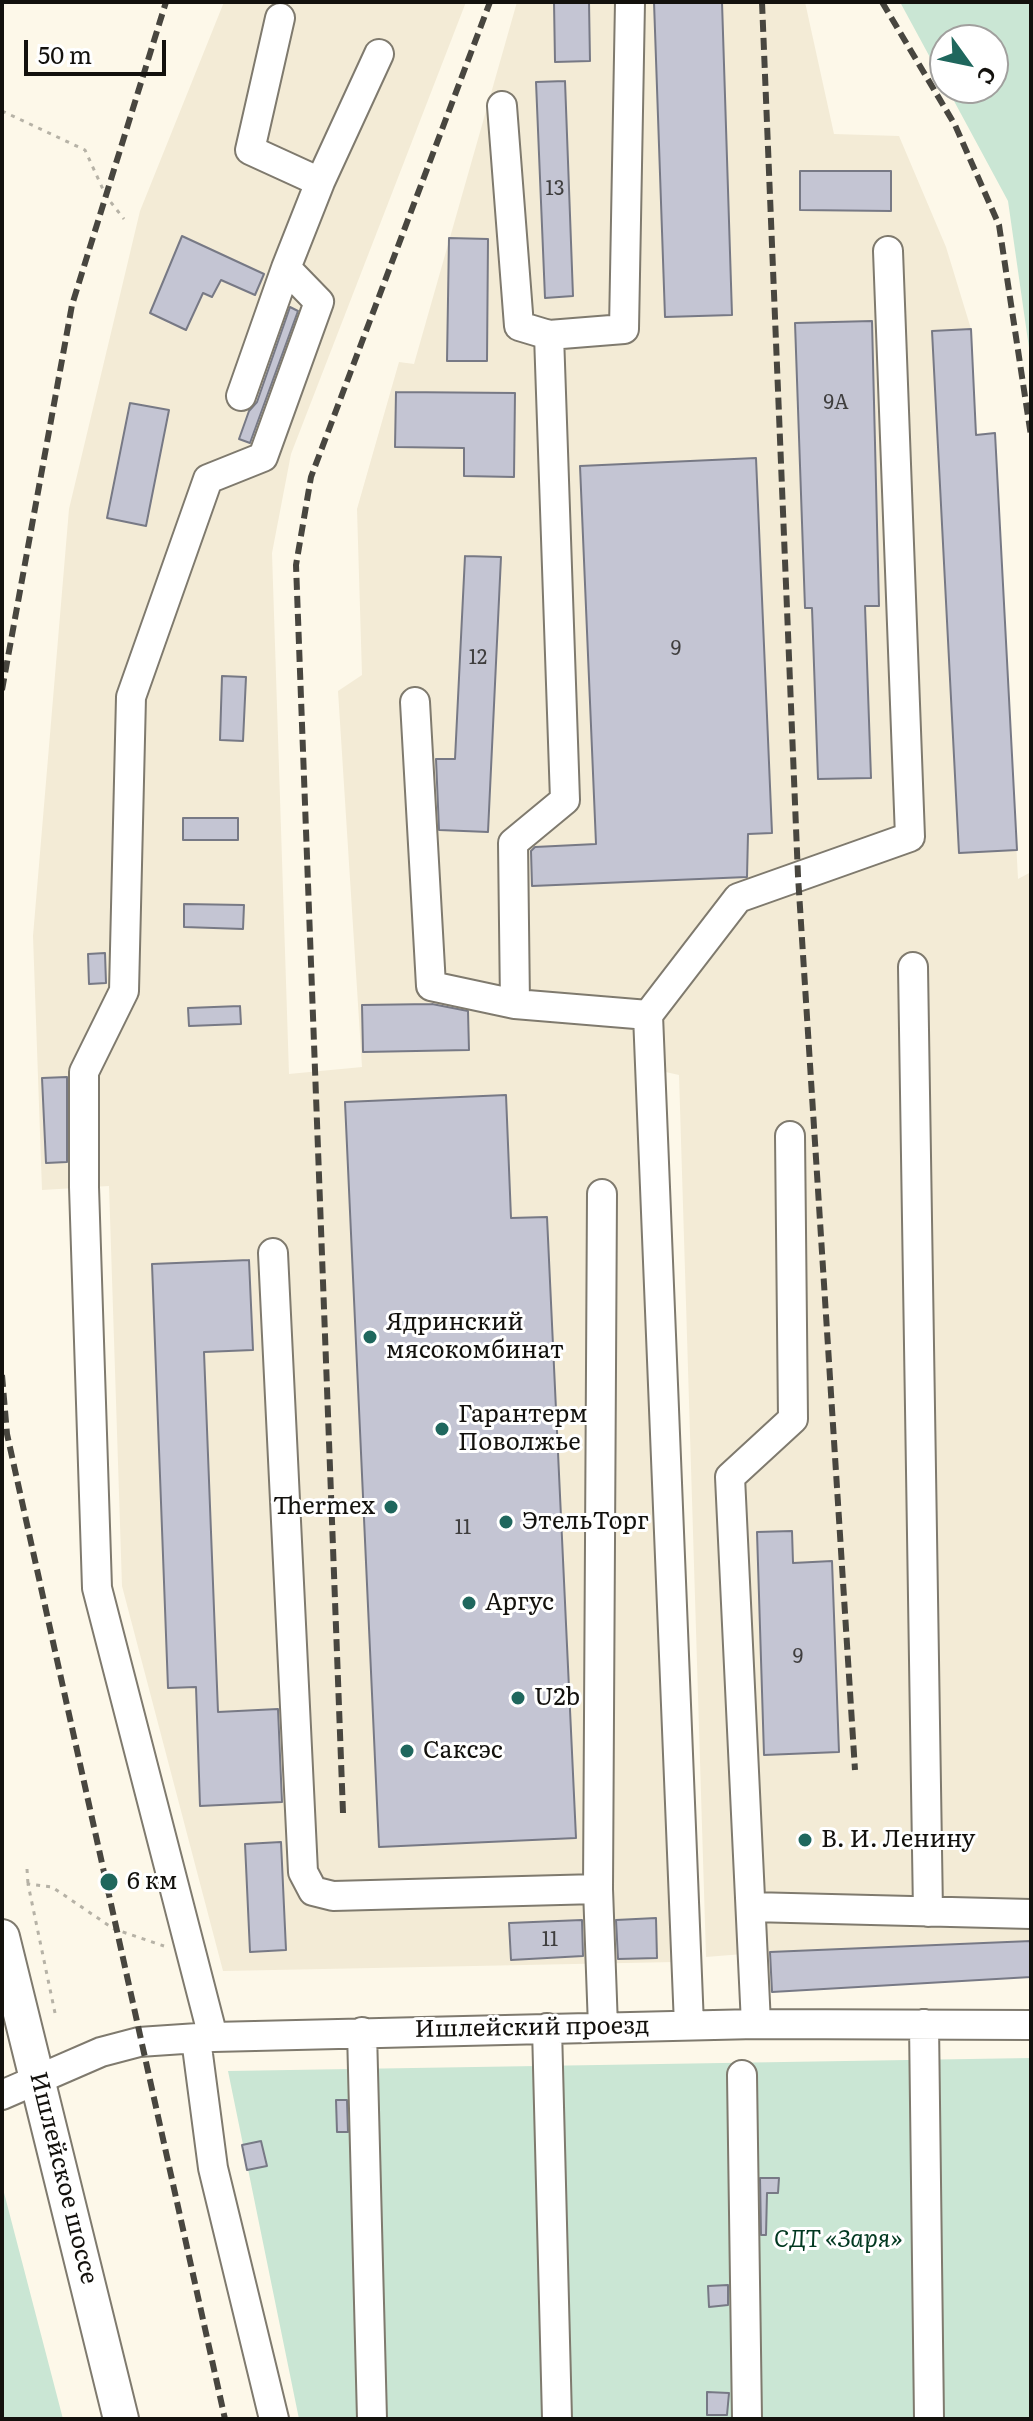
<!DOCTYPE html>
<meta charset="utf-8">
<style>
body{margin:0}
#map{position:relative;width:1033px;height:2421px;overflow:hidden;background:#fdf8e9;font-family:Literata,serif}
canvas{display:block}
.frame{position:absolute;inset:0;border:4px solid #13110d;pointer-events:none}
.north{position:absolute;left:929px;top:24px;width:80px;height:80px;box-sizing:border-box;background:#fff;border:2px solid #a1a09e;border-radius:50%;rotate:123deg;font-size:22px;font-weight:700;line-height:32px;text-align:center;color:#13110d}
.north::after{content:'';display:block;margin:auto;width:28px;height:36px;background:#1f675d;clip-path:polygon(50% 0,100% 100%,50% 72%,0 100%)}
.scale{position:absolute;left:24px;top:40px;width:142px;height:36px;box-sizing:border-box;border:4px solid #13110d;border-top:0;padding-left:10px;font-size:24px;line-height:28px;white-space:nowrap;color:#13110d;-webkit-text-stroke:6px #fff;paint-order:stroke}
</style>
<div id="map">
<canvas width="1033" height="2421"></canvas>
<div class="frame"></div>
<div class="north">С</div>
<div class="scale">50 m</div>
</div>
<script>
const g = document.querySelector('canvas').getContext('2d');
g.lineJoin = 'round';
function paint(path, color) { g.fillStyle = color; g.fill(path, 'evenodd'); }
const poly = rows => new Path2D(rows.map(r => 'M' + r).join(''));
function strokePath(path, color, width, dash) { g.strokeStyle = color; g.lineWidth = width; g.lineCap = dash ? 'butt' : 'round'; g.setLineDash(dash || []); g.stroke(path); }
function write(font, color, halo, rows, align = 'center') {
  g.font = font + ' Literata,serif'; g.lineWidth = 6; g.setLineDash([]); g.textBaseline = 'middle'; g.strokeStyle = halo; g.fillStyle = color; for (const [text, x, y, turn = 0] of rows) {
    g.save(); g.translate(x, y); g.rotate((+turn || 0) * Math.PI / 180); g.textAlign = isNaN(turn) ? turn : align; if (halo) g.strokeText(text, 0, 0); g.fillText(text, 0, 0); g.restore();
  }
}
paint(poly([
 [224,2,466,2,291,454,272,553,289,1074,362,1067,338,691,362,675,357,509,399,362,414,364,517,2,805,2,834,134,899,136,946,247,971,329,976,434,995,433,1018,879,1031,872,1031,1977,770,1992,768,1952,706,1957,679,1075,639,1066,675,1962,223,1971,122,1586,109,1186,42,1190,33,936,69,509,140,211]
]), '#f3ebd6');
paint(poly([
 [900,2,1031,2,1031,362,1008,201,947,88,993,88,993,40,945,40,945,85],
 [1031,2058,1031,2419,299,2419,228,2071],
 [2,2185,63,2419,2,2419]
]), '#cae6d4');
const building = poly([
 [554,2,589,2,590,61,555,62,554,2],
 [654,2,722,2,732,315,665,317,654,2],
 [565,81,573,296,545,298,536,82,565,81],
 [800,171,891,171,891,211,800,210,800,171],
 [182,236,264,274,255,295,221,280,212,297,203,293,186,330,150,313,182,236],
 [449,238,488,239,487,361,447,361,449,238],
 [290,307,298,311,250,443,239,439,249,411,257,402,290,307],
 [872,321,879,606,865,606,871,778,818,779,812,608,805,608,795,323,872,321],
 [971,329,976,435,995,433,1017,850,959,853,932,331,971,329],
 [396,392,515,393,514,477,464,476,464,448,395,447,396,392],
 [130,403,169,410,146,526,107,518,130,403],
 [756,458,772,833,748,834,747,877,532,886,531,851,535,847,596,844,580,466,756,458],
 [465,556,501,557,488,832,439,830,436,759,455,759,465,556],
 [222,676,246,677,243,741,220,740,222,676],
 [183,818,238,818,238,840,183,840,183,818],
 [184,904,244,905,243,929,184,927,184,904],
 [105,953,106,983,89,984,88,954,105,953],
 [432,1004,468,1011,469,1050,363,1052,362,1005,432,1004],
 [240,1006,241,1024,189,1026,188,1008,240,1006],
 [67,1077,67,1162,46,1163,42,1078,67,1077],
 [506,1095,511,1218,547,1217,576,1838,379,1847,345,1102,506,1095],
 [249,1260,253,1350,204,1352,218,1712,278,1709,282,1802,200,1806,196,1687,168,1688,152,1264,249,1260],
 [792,1531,793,1563,832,1561,839,1752,764,1755,757,1532,792,1531],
 [281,1842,286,1950,250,1952,245,1844,281,1842],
 [656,1918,657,1958,618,1959,616,1920,656,1918],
 [582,1920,583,1956,511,1960,509,1923,582,1920],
 [1031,1941,1031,1977,772,1992,770,1952,1031,1941],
 [336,2100,347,2100,348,2132,337,2132,336,2100],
 [261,2141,267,2166,247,2170,242,2145,261,2141],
 [760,2178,779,2178,778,2193,767,2193,766,2235,761,2235,760,2178],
 [728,2285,728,2305,709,2307,708,2286,728,2285],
 [707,2392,729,2393,727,2415,707,2415,707,2392]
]);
paint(building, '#c4c5d3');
strokePath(building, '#777985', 2);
const minor = poly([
 [630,2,624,329,549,335,565,800,513,843,515,1004,648,1015],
 [280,18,250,150,320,182],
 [502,106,519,326,549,335],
 [241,396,286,268],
 [415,702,431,986,515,1004],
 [913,967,928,1912],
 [602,1194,598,1889,603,2027],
 [273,1253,303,1872,313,1891,333,1896,598,1889],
 [751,1907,1031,1914],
 [756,2024,730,1477,793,1419,790,1136],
 [924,2024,929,2419],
 [689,2025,648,1015,738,898,910,837,888,251],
 [547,2028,557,2419],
 [362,2032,372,2419],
 [213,2037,97,1588,84,1187,84,1072,124,991,131,697,208,479,263,457,319,302,286,268,320,182,379,54],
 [196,2039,213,2168,274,2419],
 [742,2075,747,2419],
 [2,2095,101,2052,139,2042,213,2037,756,2024,1031,2025]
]);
const major = poly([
 [2,1937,121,2419]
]);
strokePath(minor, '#7f7a6e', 32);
strokePath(major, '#7f7a6e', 38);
strokePath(poly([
 [2,111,85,150,106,196,124,219],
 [27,1869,28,1884],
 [55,2013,28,1884,52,1887,114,1929,164,1946]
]), '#b6b2a6', 3, [4, 6]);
strokePath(minor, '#fff', 28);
strokePath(major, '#fff', 34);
strokePath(poly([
 [762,2,798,876,855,1770],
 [882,2,955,125,999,225,1031,436],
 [2,690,72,305,166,2],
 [2,1375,7,1434,225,2419],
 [343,1813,296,565,311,477,490,2]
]), '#48463f', 6, [12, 6]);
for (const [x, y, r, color] of [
 [370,1337,8,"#1f675d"],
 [442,1429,8,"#1f675d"],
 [391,1507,8,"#1f675d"],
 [506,1522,8,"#1f675d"],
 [469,1603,8,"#1f675d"],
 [518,1698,8,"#1f675d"],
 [407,1751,8,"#1f675d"],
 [805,1840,8,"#1f675d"],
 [109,1882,10,"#1f675d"]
]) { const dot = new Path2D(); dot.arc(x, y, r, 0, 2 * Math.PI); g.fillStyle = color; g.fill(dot); strokePath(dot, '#fff', 3); }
write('20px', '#3f3e3e', null, [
 ["13",555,189],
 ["9А",836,403],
 ["9",676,649],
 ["12",478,658],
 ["11",463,1528],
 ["9",798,1657],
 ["11",550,1940]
]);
write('24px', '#13110d', '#fff', [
 ["Ядринский",386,1323],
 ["мясокомбинат",386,1351],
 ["Гарантерм",458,1415],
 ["Поволжье",458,1443],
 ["Thermex",375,1507,"right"],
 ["ЭтельТорг",522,1522],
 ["Аргус",485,1603],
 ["U2b",534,1698],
 ["Саксэс",423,1751],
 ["В. И. Ленину",821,1840],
 ["6 км",127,1882]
], 'left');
write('24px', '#13110d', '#fff', [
 ["Ишлейский проезд",532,2028,-1],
 ["Ишлейское шоссе",63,2178,76]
]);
write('italic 24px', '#013820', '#fff', [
 ["СДТ «Заря»",838,2240]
]);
</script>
